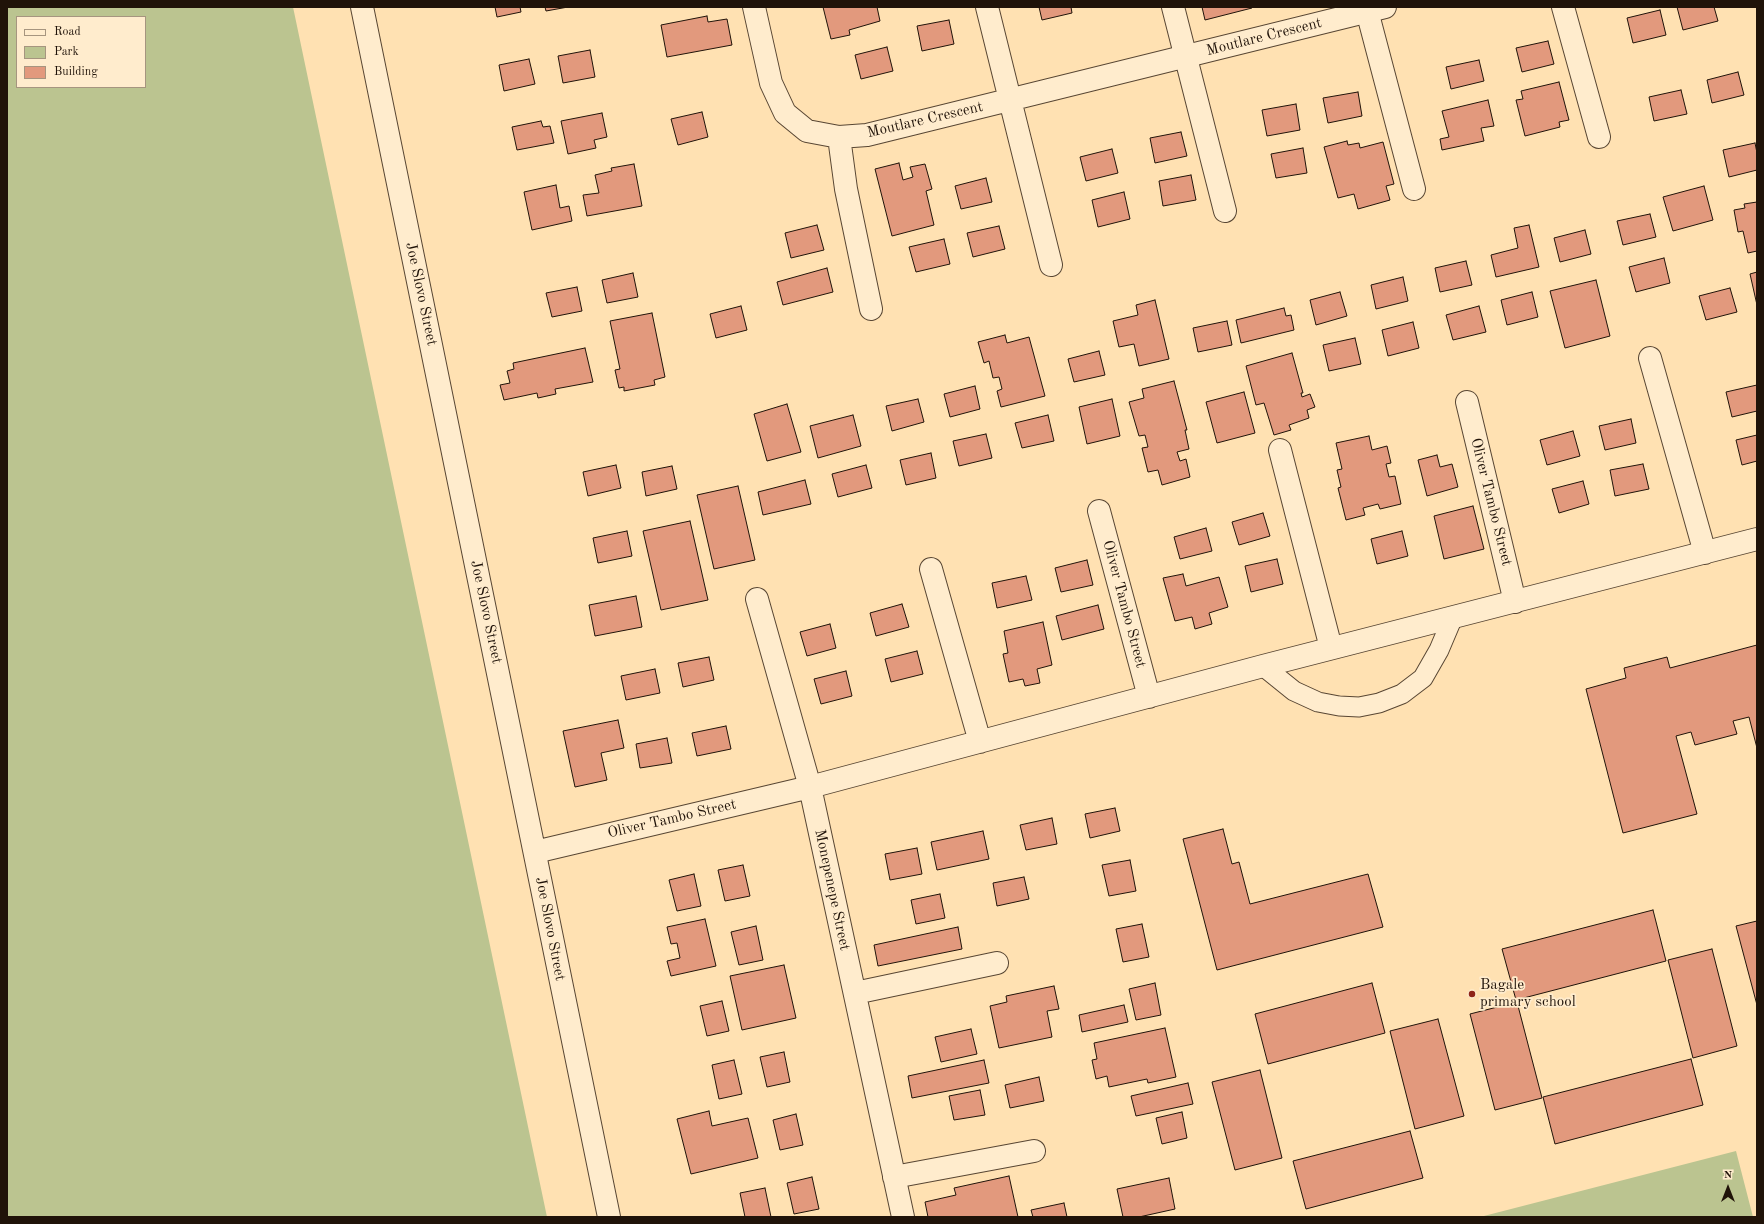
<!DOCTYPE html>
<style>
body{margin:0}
#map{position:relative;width:1764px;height:1224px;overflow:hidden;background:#ffe1b2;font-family:"Old Standard TT",serif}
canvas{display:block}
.frame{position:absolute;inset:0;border:8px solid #201309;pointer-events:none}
.legend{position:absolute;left:16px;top:16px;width:130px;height:72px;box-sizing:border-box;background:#ffeccd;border:1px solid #a6957f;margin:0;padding:5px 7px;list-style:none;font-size:12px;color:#201309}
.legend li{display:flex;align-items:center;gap:8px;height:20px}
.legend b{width:20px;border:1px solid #a6957f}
.north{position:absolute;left:1708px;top:1168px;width:40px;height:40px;-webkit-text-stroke:3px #ffeccd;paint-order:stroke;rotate:0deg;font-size:11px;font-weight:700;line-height:16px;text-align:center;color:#201309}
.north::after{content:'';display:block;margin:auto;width:14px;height:18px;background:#201309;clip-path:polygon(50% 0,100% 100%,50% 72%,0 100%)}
</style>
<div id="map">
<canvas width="1764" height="1224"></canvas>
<div class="frame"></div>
<ul class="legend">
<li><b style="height:5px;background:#ffeccd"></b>Road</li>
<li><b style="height:11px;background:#bbc490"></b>Park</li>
<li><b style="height:11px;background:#e2997d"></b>Building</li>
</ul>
<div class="north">N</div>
</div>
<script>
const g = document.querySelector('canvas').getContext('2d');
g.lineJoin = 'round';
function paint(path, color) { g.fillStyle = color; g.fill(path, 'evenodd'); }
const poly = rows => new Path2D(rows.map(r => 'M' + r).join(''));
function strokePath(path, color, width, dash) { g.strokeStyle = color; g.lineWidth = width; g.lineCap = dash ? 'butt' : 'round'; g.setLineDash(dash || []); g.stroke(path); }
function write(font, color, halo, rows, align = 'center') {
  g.font = font + ' "Old Standard TT",serif'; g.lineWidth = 3.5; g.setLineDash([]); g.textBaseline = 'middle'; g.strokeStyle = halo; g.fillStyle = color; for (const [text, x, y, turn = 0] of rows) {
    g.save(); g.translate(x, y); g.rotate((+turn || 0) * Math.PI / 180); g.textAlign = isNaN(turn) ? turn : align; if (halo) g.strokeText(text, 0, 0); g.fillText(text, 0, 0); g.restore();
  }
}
paint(poly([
 [7,7,293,7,547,1217,7,1217],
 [17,17,145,17,145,87,17,87],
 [1736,1151,1753,1217,1480,1217]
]), '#bbc490');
const building = poly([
 [495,7,520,7,521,12,497,17,495,7],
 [545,7,568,7,546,11,545,7],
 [823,7,877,7,880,21,849,30,850,35,831,39,823,7],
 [1039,7,1071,7,1072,13,1042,20,1039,7],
 [1202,7,1252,7,1252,8,1205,20,1202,7],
 [1677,7,1714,7,1718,21,1683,30,1677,7],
 [1660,10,1666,35,1633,43,1627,18,1660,10],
 [707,16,708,22,727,19,732,45,667,57,661,25,707,16],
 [949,20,954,44,922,51,917,26,949,20],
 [1548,41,1554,64,1522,72,1516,48,1548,41],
 [887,47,893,71,861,79,855,55,887,47],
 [590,50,595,77,563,83,558,56,590,50],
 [529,59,535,84,504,91,499,65,529,59],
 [1479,60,1484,81,1451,89,1446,67,1479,60],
 [1738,72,1744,95,1712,103,1707,80,1738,72],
 [1559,82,1569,120,1559,122,1560,127,1525,136,1516,100,1523,99,1521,91,1559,82],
 [1681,90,1687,114,1654,121,1649,97,1681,90],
 [1358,92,1362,116,1328,123,1323,98,1358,92],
 [1488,100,1494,126,1481,128,1484,141,1442,150,1440,139,1449,137,1442,111,1488,100],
 [1296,104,1300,130,1267,136,1262,110,1296,104],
 [702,112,708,137,678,145,671,119,702,112],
 [602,113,607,137,594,140,596,148,568,154,561,121,602,113],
 [541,121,543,127,550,126,554,143,517,150,512,127,541,121],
 [1181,132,1187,156,1155,163,1150,138,1181,132],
 [1347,141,1348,145,1359,143,1360,148,1383,142,1394,184,1386,186,1390,200,1358,209,1354,194,1338,198,1324,147,1347,141],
 [1755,143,1757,153,1757,170,1729,177,1723,150,1755,143],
 [1303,148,1307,173,1276,178,1271,154,1303,148],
 [1112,149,1118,173,1086,181,1080,157,1112,149],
 [899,163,903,180,913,177,910,167,925,164,932,189,926,191,934,225,892,236,875,169,899,163],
 [634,164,642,206,587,216,583,195,599,193,595,175,612,171,611,168,634,164],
 [1191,175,1196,200,1163,206,1159,181,1191,175],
 [986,178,992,202,961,209,955,186,986,178],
 [556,185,560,208,569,206,572,221,532,230,524,192,556,185],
 [1704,186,1713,220,1673,231,1663,197,1704,186],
 [1124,192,1130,219,1098,227,1092,200,1124,192],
 [1757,202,1757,251,1748,253,1743,231,1738,232,1734,210,1745,208,1744,204,1757,202],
 [1650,214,1656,237,1623,245,1617,221,1650,214],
 [817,225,824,250,791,258,785,233,817,225],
 [1529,225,1539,267,1496,277,1491,255,1518,248,1514,228,1529,225],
 [999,226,1005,249,973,257,967,233,999,226],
 [1585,230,1591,254,1560,262,1554,238,1585,230],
 [944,239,950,264,916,272,909,247,944,239],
 [1664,258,1670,283,1636,292,1629,267,1664,258],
 [1466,261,1472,285,1440,292,1435,268,1466,261],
 [827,268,833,292,783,305,777,282,827,268],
 [1757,272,1757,305,1750,274,1757,272],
 [633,273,638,297,607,303,602,280,633,273],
 [1403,277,1408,301,1376,309,1371,285,1403,277],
 [1596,280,1610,336,1565,348,1550,291,1596,280],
 [577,287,582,311,552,317,546,293,577,287],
 [1730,288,1737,312,1706,320,1699,296,1730,288],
 [1340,292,1347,316,1316,325,1310,300,1340,292],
 [1532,292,1538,317,1507,325,1501,300,1532,292],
 [1155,300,1169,359,1139,366,1134,344,1119,347,1113,321,1138,315,1136,305,1155,300],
 [741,306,747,330,716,338,710,314,741,306],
 [1479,306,1486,332,1453,340,1446,315,1479,306],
 [1284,308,1286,316,1291,315,1294,330,1241,343,1236,320,1284,308],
 [652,313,665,377,654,380,655,385,624,391,624,387,619,388,615,370,620,369,610,321,652,313],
 [1227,321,1232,345,1198,352,1193,328,1227,321],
 [1413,322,1419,348,1388,356,1382,330,1413,322],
 [1005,335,1007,343,1029,337,1045,396,1001,407,997,391,1002,389,999,377,993,378,989,361,984,363,978,342,1005,335],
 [1355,338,1361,364,1329,371,1323,345,1355,338],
 [585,348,593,382,555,389,556,394,538,398,537,393,504,400,500,385,510,383,507,371,514,369,513,363,585,348],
 [1099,351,1105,375,1074,382,1068,359,1099,351],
 [1292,353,1303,393,1301,393,1302,397,1310,394,1315,407,1307,410,1309,418,1289,425,1291,430,1274,435,1264,403,1256,405,1246,366,1292,353],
 [1174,381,1187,430,1185,430,1189,449,1177,452,1180,461,1186,459,1190,477,1162,485,1158,470,1148,472,1142,448,1148,447,1145,435,1139,436,1129,402,1144,398,1142,389,1174,381],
 [1757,385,1757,411,1732,417,1726,392,1757,385],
 [975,386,980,409,950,417,944,394,975,386],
 [1244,392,1255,433,1217,443,1206,402,1244,392],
 [918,399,924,422,892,431,886,406,918,399],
 [1112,399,1120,436,1087,444,1079,407,1112,399],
 [787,404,801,452,767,461,754,414,787,404],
 [853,415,861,446,818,458,810,426,853,415],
 [1048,415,1054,441,1022,448,1015,423,1048,415],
 [1631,419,1636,443,1605,450,1599,426,1631,419],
 [1573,431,1580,456,1547,465,1540,440,1573,431],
 [986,434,992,458,959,466,953,441,986,434],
 [1757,435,1757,461,1742,465,1736,440,1757,435],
 [1369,436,1372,450,1387,446,1391,463,1386,464,1389,477,1395,476,1401,504,1380,509,1378,504,1363,508,1365,515,1346,520,1338,488,1341,487,1337,470,1342,469,1336,443,1369,436],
 [931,453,936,478,906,485,900,460,931,453],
 [1437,455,1440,467,1452,464,1458,487,1427,496,1418,460,1437,455],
 [1643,464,1649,489,1615,496,1610,470,1643,464],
 [616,465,621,488,588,496,583,472,616,465],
 [866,465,872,488,838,497,832,474,866,465],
 [672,466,677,489,646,496,642,472,672,466],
 [805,480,811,504,763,515,758,492,805,480],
 [1583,481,1589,504,1559,513,1552,489,1583,481],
 [738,486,755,560,714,569,697,495,738,486],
 [1473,506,1484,549,1444,559,1434,516,1473,506],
 [1263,513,1270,536,1239,545,1232,522,1263,513],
 [690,521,708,600,661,610,643,531,690,521],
 [1206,528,1212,551,1180,559,1174,537,1206,528],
 [627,531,632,556,598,563,593,538,627,531],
 [1402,531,1408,556,1377,564,1371,539,1402,531],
 [1277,559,1283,584,1251,592,1245,566,1277,559],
 [1087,560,1093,585,1061,592,1055,568,1087,560],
 [1183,574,1186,586,1219,577,1228,607,1209,613,1212,624,1195,629,1192,617,1175,621,1163,578,1183,574],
 [1026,576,1032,600,997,608,992,583,1026,576],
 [636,596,642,627,595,636,589,605,636,596],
 [902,604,909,627,876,636,870,613,902,604],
 [1098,605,1104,629,1062,640,1056,616,1098,605],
 [1043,622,1052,665,1037,669,1040,683,1025,686,1023,679,1009,682,1003,654,1008,653,1004,631,1043,622],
 [830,624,836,648,807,656,800,632,830,624],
 [1757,645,1757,748,1749,717,1733,721,1737,734,1695,745,1691,732,1676,736,1697,814,1623,833,1586,689,1626,678,1624,668,1667,657,1670,668,1757,645],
 [917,651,923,674,891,682,885,659,917,651],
 [709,657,714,680,683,687,678,663,709,657],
 [655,669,660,693,626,700,621,676,655,669],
 [846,671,852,696,821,704,814,679,846,671],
 [618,720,624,748,601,753,607,780,575,787,563,731,618,720],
 [726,726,731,749,697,756,692,733,726,726],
 [667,738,672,763,640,768,636,744,667,738],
 [1115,808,1120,831,1090,838,1085,814,1115,808],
 [1052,818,1057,844,1026,850,1020,825,1052,818],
 [1223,829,1232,864,1239,862,1250,904,1368,874,1383,927,1217,970,1183,839,1223,829],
 [983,831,989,859,937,870,931,842,983,831],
 [917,848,922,874,890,880,885,854,917,848],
 [1130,860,1136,891,1109,896,1102,865,1130,860],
 [743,865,750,896,725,901,718,870,743,865],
 [694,874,701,906,677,911,669,880,694,874],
 [1024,877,1029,899,997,906,993,883,1024,877],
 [940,894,945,918,916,924,911,900,940,894],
 [1653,910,1666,961,1516,1000,1502,949,1653,910],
 [705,919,716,966,671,976,667,961,680,958,677,943,671,944,667,927,705,919],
 [1757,921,1757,1005,1736,926,1757,921],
 [1142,924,1149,957,1123,962,1116,929,1142,924],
 [756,926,763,960,739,965,731,932,756,926],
 [958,927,962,949,878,966,874,945,958,927],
 [1712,949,1737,1046,1693,1058,1668,960,1712,949],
 [784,965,796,1018,742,1030,730,976,784,965],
 [1155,983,1161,1015,1136,1020,1129,989,1155,983],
 [1372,983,1385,1033,1268,1064,1255,1014,1372,983],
 [1054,986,1059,1009,1047,1011,1052,1037,999,1048,990,1006,1007,1002,1006,996,1054,986],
 [722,1001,729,1031,707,1036,700,1006,722,1001],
 [1517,1002,1542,1098,1495,1110,1470,1014,1517,1002],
 [1124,1005,1128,1022,1082,1032,1079,1015,1124,1005],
 [1438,1019,1464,1116,1415,1129,1390,1031,1438,1019],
 [1165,1028,1176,1077,1148,1083,1147,1079,1109,1087,1107,1076,1096,1079,1092,1060,1097,1059,1094,1043,1165,1028],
 [971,1029,977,1054,941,1062,935,1037,971,1029],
 [784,1052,790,1082,767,1087,760,1057,784,1052],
 [1691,1059,1703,1105,1555,1144,1543,1097,1691,1059],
 [734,1060,742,1094,719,1099,712,1065,734,1060],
 [984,1060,989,1083,912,1098,908,1076,984,1060],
 [1260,1070,1282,1158,1235,1170,1212,1082,1260,1070],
 [1039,1077,1044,1101,1010,1108,1005,1085,1039,1077],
 [1188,1083,1193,1104,1136,1116,1131,1096,1188,1083],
 [980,1090,985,1115,954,1120,949,1096,980,1090],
 [709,1111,712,1126,748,1118,758,1158,691,1174,677,1119,709,1111],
 [1182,1112,1187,1138,1162,1144,1156,1118,1182,1112],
 [796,1114,803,1145,780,1150,773,1120,796,1114],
 [1410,1131,1423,1178,1306,1209,1293,1161,1410,1131],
 [1009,1176,1018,1217,928,1217,925,1202,956,1195,954,1188,1009,1176],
 [812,1177,819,1209,794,1214,787,1183,812,1177],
 [1169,1178,1175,1209,1139,1217,1123,1217,1117,1189,1169,1178],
 [765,1188,771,1217,745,1217,740,1193,765,1188],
 [1064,1203,1067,1217,1033,1217,1031,1210,1064,1203]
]);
paint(building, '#e2997d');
strokePath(building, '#201309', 1);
const lane = poly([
 [1263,666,1294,691,1318,702,1339,706,1359,707,1379,703,1402,694,1423,678,1439,650,1453,617]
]);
const street = poly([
 [362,7,609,1217],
 [754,7,771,83,785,113,807,131,839,137,867,135,1385,7],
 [987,7,1051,265],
 [1173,7,1225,211],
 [1366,7,1414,189],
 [1563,7,1599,137],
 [839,137,846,189,871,309],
 [1650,358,1705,553],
 [1467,402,1515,602],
 [1280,450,1331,648],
 [1099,511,1149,697],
 [931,569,980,742],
 [757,599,810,787,903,1217],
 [535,852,810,787,1263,666,1757,539],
 [855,993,997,963],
 [894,1177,1034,1151]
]);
strokePath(lane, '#584633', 21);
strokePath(street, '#584633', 24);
strokePath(lane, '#ffeccd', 19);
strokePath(street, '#ffeccd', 22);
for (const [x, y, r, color] of [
 [1472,994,4,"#8f2418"]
]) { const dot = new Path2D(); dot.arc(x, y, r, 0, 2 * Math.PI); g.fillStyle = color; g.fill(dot); strokePath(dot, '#ffeccd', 1.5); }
write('15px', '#201309', '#ffeccd', [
 ["Moutlare Crescent",1264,37,-14],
 ["Moutlare Crescent",925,120,-13],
 ["Joe Slovo Street",421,294,78],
 ["Oliver Tambo Street",1491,502,76],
 ["Oliver Tambo Street",1124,604,75],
 ["Joe Slovo Street",486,612,78],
 ["Oliver Tambo Street",672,819,-13],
 ["Monepenepe Street",832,890,78],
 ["Joe Slovo Street",550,929,79]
]);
write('15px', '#201309', '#ffeccd', [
 ["Bagale",1480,985],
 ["primary school",1480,1002]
], 'left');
</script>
